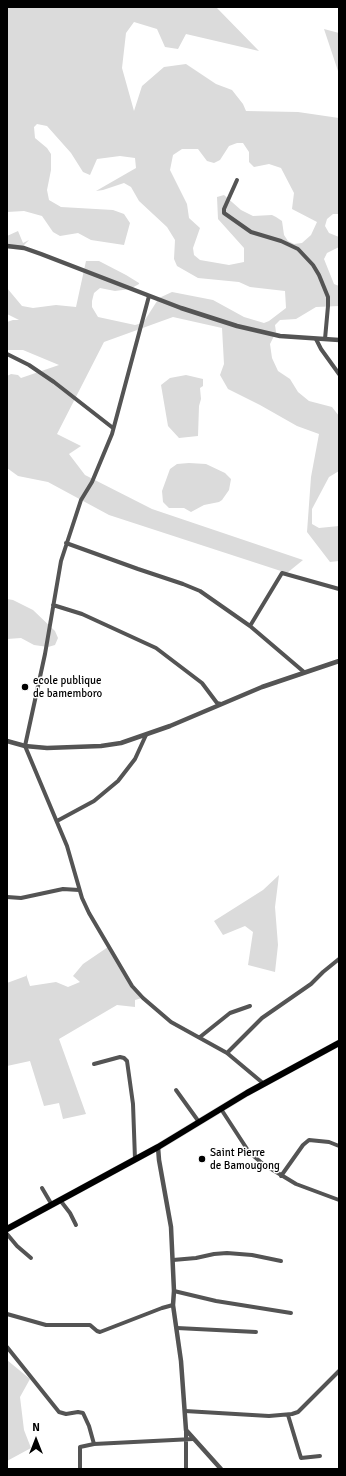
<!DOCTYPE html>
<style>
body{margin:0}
#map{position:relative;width:346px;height:1476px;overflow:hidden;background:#fff;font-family:Signika,sans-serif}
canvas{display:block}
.frame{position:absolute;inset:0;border:8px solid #000;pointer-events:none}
.north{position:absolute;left:16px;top:1420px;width:40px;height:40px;-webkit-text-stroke:3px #fff;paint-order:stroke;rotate:0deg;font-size:11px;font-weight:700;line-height:16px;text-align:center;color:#000}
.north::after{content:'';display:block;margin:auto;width:14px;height:18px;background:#000;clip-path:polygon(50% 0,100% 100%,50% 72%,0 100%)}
</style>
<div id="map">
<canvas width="346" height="1476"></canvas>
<div class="frame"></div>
<div class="north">N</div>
</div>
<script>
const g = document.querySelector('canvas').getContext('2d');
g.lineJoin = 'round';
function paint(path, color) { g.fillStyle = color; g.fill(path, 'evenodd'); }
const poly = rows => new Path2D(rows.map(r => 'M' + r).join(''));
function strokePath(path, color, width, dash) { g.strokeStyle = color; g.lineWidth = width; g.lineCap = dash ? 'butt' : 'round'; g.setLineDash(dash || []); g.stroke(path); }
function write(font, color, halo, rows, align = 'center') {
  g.font = font + ' Signika,sans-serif'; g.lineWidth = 3; g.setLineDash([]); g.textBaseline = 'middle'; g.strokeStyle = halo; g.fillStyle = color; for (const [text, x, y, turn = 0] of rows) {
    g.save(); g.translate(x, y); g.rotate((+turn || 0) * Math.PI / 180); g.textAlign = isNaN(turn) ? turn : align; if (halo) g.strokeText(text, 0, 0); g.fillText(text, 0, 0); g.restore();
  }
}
paint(poly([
 [7,7,216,7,259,51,186,34,178,49,165,47,157,29,134,22,126,33,122,68,134,111,142,86,164,67,186,64,216,84,232,90,243,104,246,111,298,112,339,118,339,214,333,214,327,219,325,226,329,233,339,237,339,247,327,253,324,259,334,284,339,286,339,306,316,307,296,319,280,320,275,325,276,332,270,344,272,358,278,371,290,379,298,392,309,401,332,407,339,416,339,471,329,477,312,509,312,524,319,528,339,526,339,561,330,562,307,532,311,477,319,434,297,426,260,405,228,389,220,375,224,364,222,328,173,317,104,342,57,434,81,446,69,454,85,475,152,509,303,560,287,573,109,515,48,482,18,476,7,468,7,376,11,374,18,375,21,378,59,365,23,350,7,350,7,322,13,320,19,320,7,314,7,288,22,306,33,308,56,305,76,307,86,261,99,261,126,275,139,283,139,284,130,289,115,291,100,288,94,293,92,301,92,307,98,317,135,325,143,323,159,298,172,292,213,300,244,317,264,323,269,321,286,308,285,291,250,287,239,282,198,278,177,266,174,259,175,240,167,227,139,201,131,187,124,183,103,190,96,191,136,168,135,158,120,156,97,159,90,175,83,172,71,153,47,126,37,124,34,127,35,138,47,148,51,154,51,170,47,190,49,200,61,207,113,210,124,214,130,223,124,245,91,240,78,233,60,236,53,232,42,216,24,211,7,212],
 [237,143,243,143,249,152,249,162,254,167,269,164,281,168,294,193,292,209,317,222,311,235,302,243,294,244,288,241,284,235,282,221,276,217,272,215,253,216,241,210,224,195,217,197,218,219,244,248,244,262,229,265,200,260,194,255,193,248,200,228,189,218,187,204,170,170,173,155,182,149,198,149,207,161,214,163,220,160,229,146],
 [324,29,339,33,339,74],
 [18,231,23,243,29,240,22,247,7,249,7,236],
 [186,375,203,379,203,386,200,388,201,399,199,406,198,436,179,438,168,426,161,385,170,378],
 [189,463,206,464,225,473,231,479,229,490,222,500,219,502,204,505,191,512,184,508,169,508,163,502,162,491,170,469,177,464],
 [7,599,13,600,33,610,55,631,58,638,55,645,48,647,34,645,21,638,7,639],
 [279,875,275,907,278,945,275,972,248,965,253,932,245,926,223,935,214,921,263,890],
 [108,947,142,998,135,1000,135,1007,117,1005,59,1039,86,1114,63,1119,59,1103,44,1106,30,1061,7,1066,7,983,26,976,26,974,30,986,56,982,68,987,80,982,73,976,83,964],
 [7,1360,30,1379,20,1397,24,1430,31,1448,7,1461]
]), '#dbdbdb');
const primary = poly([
 [7,1229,158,1147,247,1093,339,1043]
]);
strokePath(primary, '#dbdbdb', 7);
strokePath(poly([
 [237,180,224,209,224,213,251,232,281,241,298,249,313,265,319,275,328,297,328,306,325,339],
 [149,296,112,434,92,482,81,500,61,561,45,654,25,746,67,846,82,898,89,913,132,986,143,998,171,1022,227,1053,264,1084],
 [316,339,321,349,339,374],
 [7,354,29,365,54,382,113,428],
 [66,543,138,569,183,584,200,591,250,626,304,672],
 [53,605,82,614,156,648,202,683,217,703,221,704],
 [250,626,282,573,339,589],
 [57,821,94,801,118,781,135,759,146,735],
 [7,897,21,898,63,889,79,890],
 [200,1037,230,1013,250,1006],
 [227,1053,262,1018,311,984,323,972,339,959],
 [94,1064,120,1057,124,1058,127,1061,133,1104,135,1159],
 [176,1090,199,1122],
 [221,1109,249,1152,263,1164,296,1184,339,1200],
 [281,1176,303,1145,309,1140,329,1142,339,1146],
 [42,1188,52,1205],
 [60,1200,70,1213,76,1225],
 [7,1234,17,1246,31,1258],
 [173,1260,196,1258,214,1254,227,1253,252,1255,281,1261],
 [174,1291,216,1301,291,1313],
 [7,1314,46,1325,90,1325,97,1331,100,1332,162,1308,173,1305],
 [177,1328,256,1332],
 [7,1347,59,1412,66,1414,78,1412,83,1413,89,1426,94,1444,193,1439],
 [185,1411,269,1416,292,1414,298,1412,339,1371],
 [288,1415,301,1458,320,1456],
 [80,1469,80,1447,94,1444],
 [186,1469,186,1430]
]), '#545454', 4);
strokePath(poly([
 [7,246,24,248,41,254,181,308,237,326,280,336,339,340],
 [7,741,25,746,47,748,101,746,121,743,170,726,262,687,339,661],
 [158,1147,159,1160,171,1227,174,1291,173,1305,181,1361,186,1430,221,1469]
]), '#545454', 4.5);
strokePath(primary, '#000', 6);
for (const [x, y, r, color] of [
 [25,687,4,"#000"],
 [202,1159,4,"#000"]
]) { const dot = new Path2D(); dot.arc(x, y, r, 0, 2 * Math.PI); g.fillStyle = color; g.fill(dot); strokePath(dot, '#fff', 1.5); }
write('11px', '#000', '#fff', [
 ["ecole publique",33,681],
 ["de bamemboro",33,694],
 ["Saint Pierre",210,1153],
 ["de Bamougong",210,1166]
], 'left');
</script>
